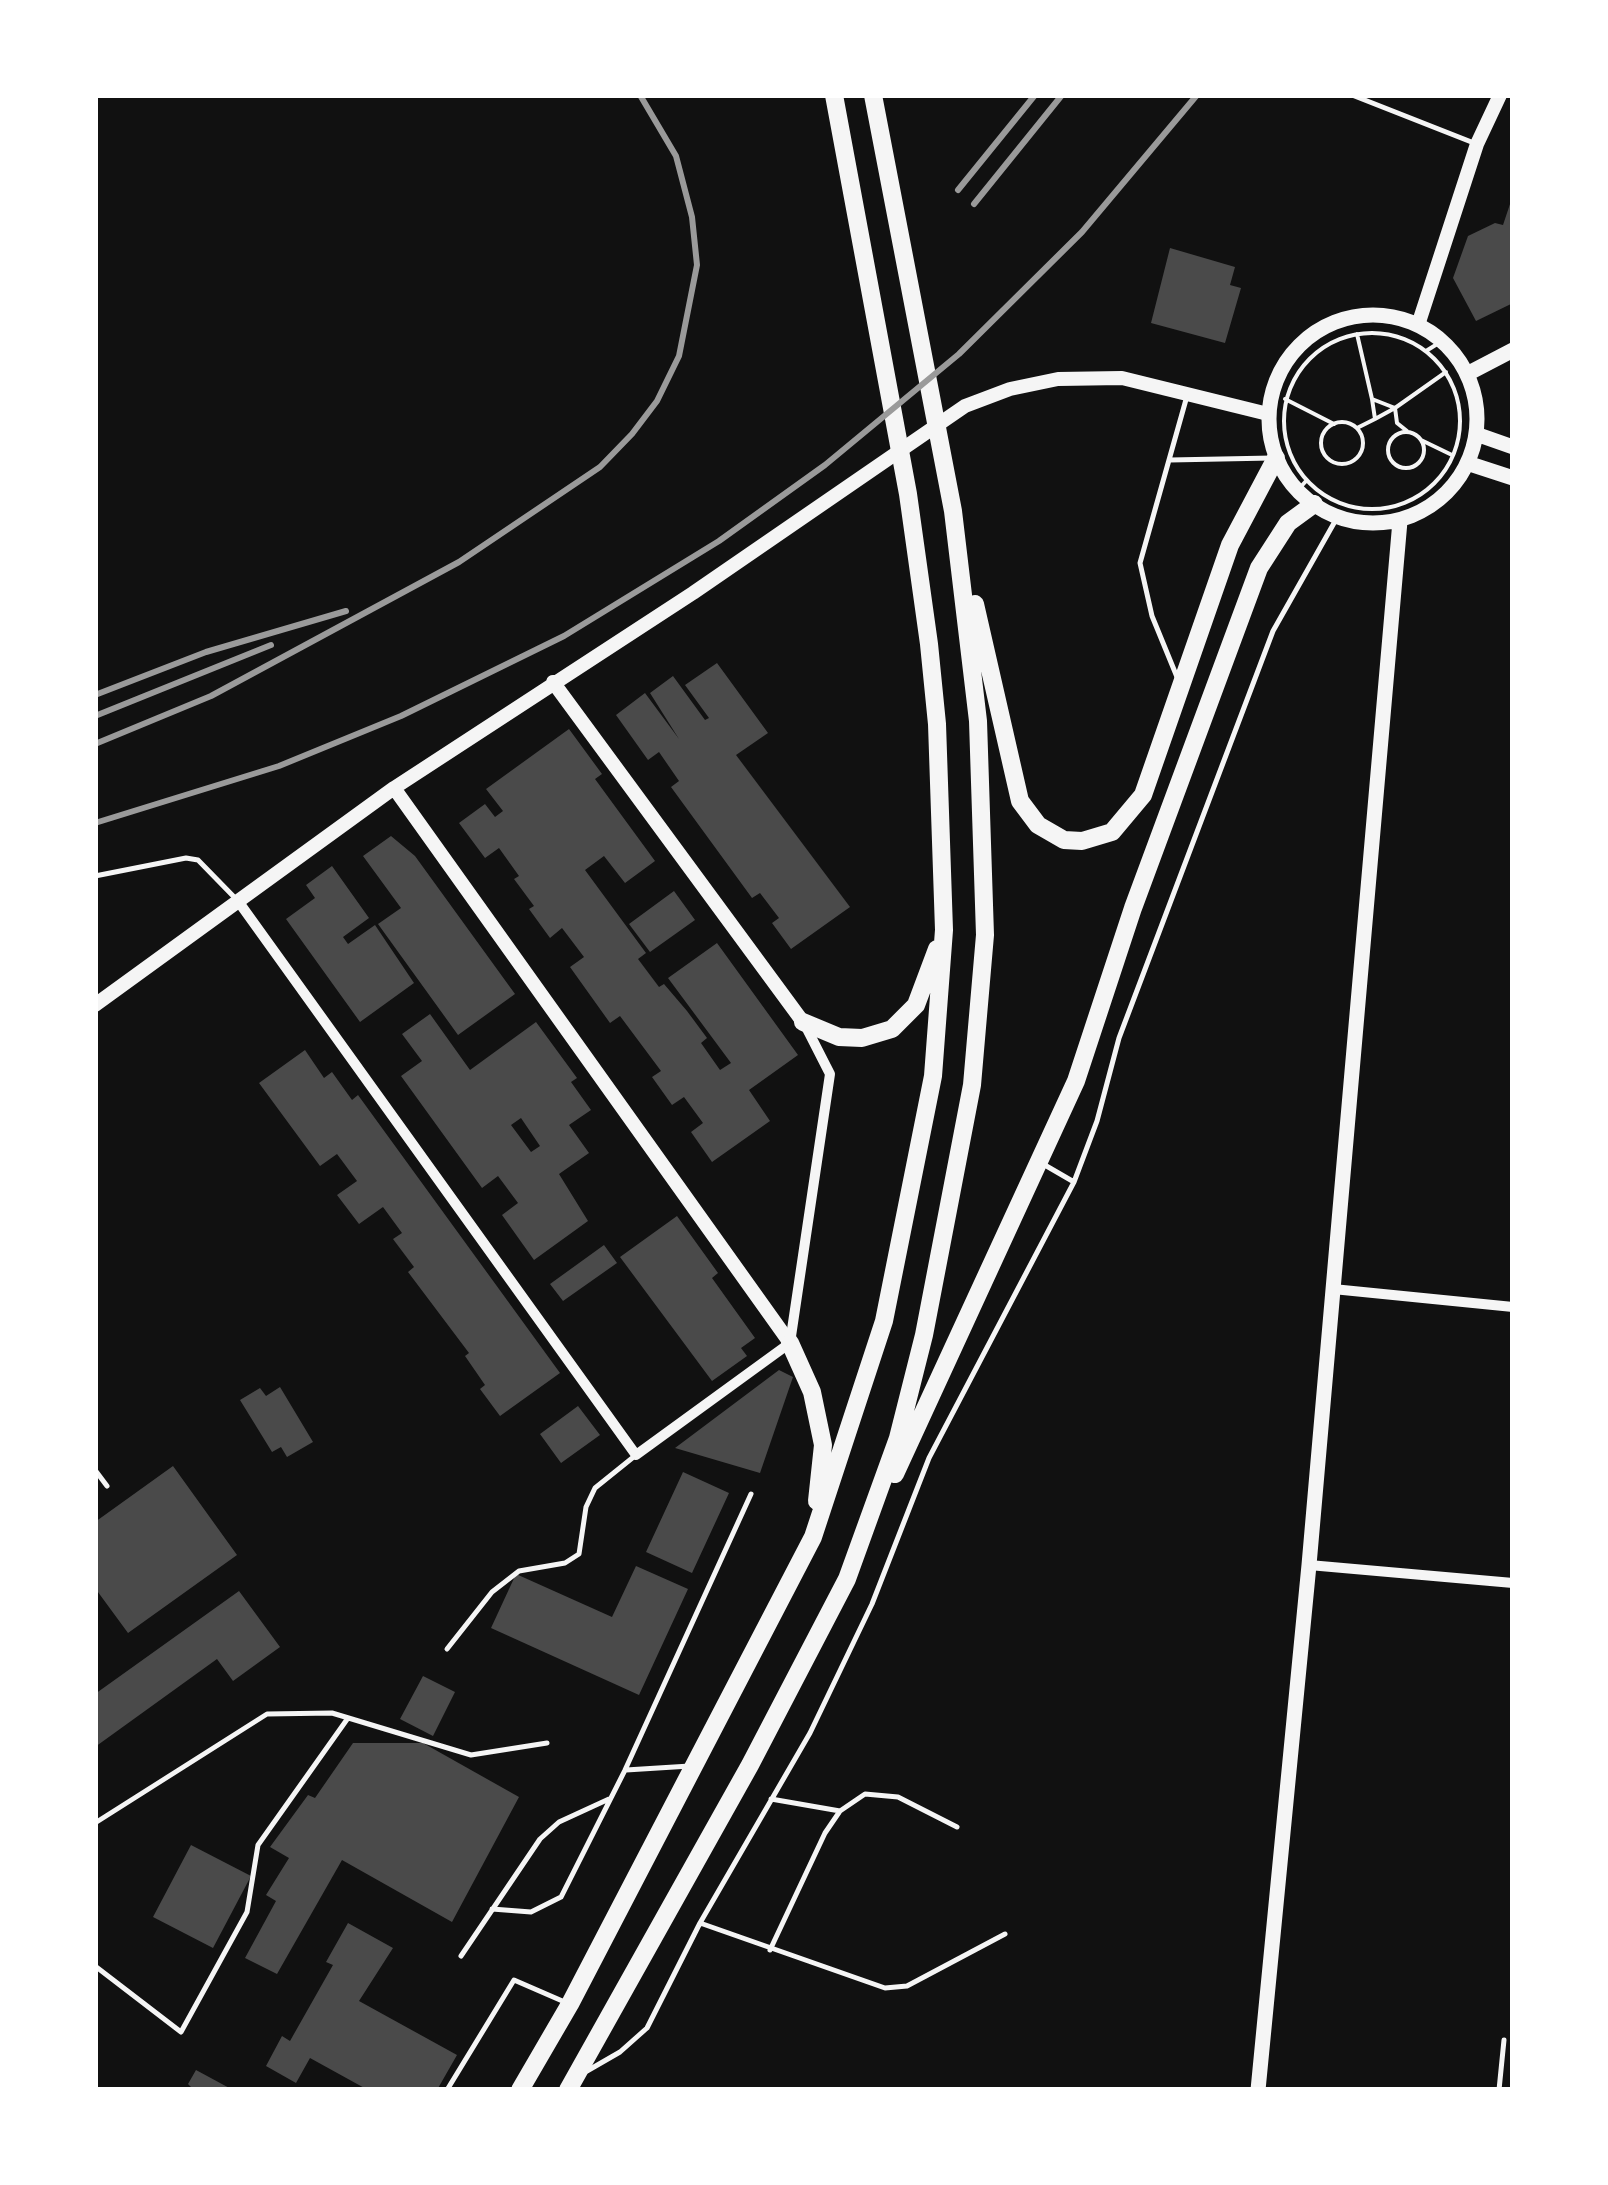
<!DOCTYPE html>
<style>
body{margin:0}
#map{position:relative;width:1608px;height:2185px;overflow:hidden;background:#111;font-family:"PT Sans",sans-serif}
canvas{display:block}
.frame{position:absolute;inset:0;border:98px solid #fff;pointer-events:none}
</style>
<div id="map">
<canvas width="1608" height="2185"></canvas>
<div class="frame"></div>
</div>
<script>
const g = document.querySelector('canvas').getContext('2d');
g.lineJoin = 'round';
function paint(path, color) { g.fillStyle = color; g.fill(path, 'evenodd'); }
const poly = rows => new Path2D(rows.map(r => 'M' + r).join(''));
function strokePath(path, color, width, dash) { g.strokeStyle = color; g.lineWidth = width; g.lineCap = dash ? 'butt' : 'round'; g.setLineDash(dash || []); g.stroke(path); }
paint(poly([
 [1513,195,1513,303,1476,321,1453,278,1468,236,1495,223,1503,225],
 [1170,248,1235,267,1230,285,1241,288,1225,343,1151,323],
 [717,663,768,733,736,755,850,907,791,949,772,923,779,918,760,893,752,898,671,787,679,781,659,752,648,760,616,715,645,693,679,739,650,693,673,676,705,720,709,718,685,685],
 [569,729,602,774,595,779,655,861,625,883,604,856,585,870,646,953,638,959,659,987,664,984,687,1011,707,1038,701,1043,720,1070,731,1063,668,978,717,943,798,1055,749,1090,770,1121,712,1162,691,1132,703,1123,684,1097,672,1105,652,1077,661,1071,620,1016,610,1023,570,967,584,957,562,928,550,938,529,909,534,906,514,879,519,876,499,848,485,858,459,823,485,804,495,817,503,811,486,789],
 [391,836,415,856,515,994,458,1035,378,924,401,908,363,856],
 [332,866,369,918,343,937,348,944,375,925,414,983,360,1022,286,919,315,898,306,885],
 [674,891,695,920,650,952,629,924],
 [430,1014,470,1070,536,1022,577,1078,571,1082,591,1110,569,1125,589,1153,559,1174,588,1221,534,1260,502,1215,518,1203,498,1176,482,1188,401,1076,422,1061,402,1034],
 [521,1118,540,1146,531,1152,511,1125],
 [305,1050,324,1078,332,1072,352,1100,358,1095,560,1373,500,1416,480,1389,485,1385,465,1356,469,1353,408,1272,414,1267,393,1239,402,1233,383,1207,359,1224,337,1195,357,1181,337,1154,320,1166,259,1083],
 [677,1216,718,1273,712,1278,755,1338,741,1348,747,1356,712,1381,620,1257],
 [604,1245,617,1263,563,1301,550,1284],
 [779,1370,793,1377,760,1473,675,1448],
 [280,1387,313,1442,287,1457,281,1447,272,1452,240,1400,260,1388,266,1396],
 [578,1406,600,1435,561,1463,540,1434],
 [173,1466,237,1555,128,1633,95,1588,95,1522],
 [683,1472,729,1493,692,1573,646,1552],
 [636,1566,688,1589,639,1695,491,1628,516,1574,612,1617],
 [239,1591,280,1647,233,1681,217,1659,95,1747,95,1694],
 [423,1676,455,1692,433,1736,400,1719],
 [353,1743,423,1743,519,1797,452,1922,342,1860,277,1974,245,1958,276,1901,266,1895,289,1858,270,1847,308,1795,315,1798],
 [191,1845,251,1876,213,1948,153,1917],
 [348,1923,393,1948,359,2001,457,2055,437,2090,368,2090,310,2058,296,2083,266,2066,282,2036,290,2041,333,1965,326,1962],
 [196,2070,233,2090,194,2090,188,2084]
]), '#4a4a4a');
strokePath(poly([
 '1284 421a88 88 0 1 1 176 0a88 88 0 1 1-176 0Z',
 [1357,334,1372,399,1395,408,1446,372],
 [1426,351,1442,341],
 [1285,399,1334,424],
 [1375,419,1395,408,1397,423,1407,431],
 '1321 443a21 21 0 1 1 42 0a21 21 0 1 1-42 0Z',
 [1357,428,1375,419,1372,399],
 '1388 450a18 18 0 1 1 36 0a18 18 0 1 1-36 0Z',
 [1421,440,1452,455],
 [1297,491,1306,481]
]), '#f5f5f5', 4);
strokePath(poly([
 [1352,95,1474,143],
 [1170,460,1272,458],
 [1177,677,1152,616,1140,563,1187,396],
 [95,876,186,858,198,860,238,901],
 [1074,1182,1097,1121,1119,1038,1273,631,1338,516],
 [95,1470,107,1486],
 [447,1649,492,1592,519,1571,565,1563,579,1554,586,1507,595,1488,636,1455],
 [626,1770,690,1766],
 [771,1799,840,1811],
 [95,1823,267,1714,332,1713,471,1755,547,1743],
 [492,1909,531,1912,561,1897,625,1770,751,1494],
 [700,1923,885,1988,907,1986,1005,1934],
 [770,1950,825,1833,840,1811,865,1794,898,1797,957,1827],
 [461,1956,540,1839,559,1822,609,1799],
 [95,1966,181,2032,247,1912,258,1845,348,1718],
 [587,2071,620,2052,647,2028,700,1923,810,1733,872,1604,929,1458,1074,1182,1043,1164],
 [447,2090,514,1980,567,2003],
 [1499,2090,1504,2040]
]), '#f5f5f5', 5);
strokePath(poly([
 [238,901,636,1455,790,1343,830,1074,805,1025],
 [1333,1289,1513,1307],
 [1309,1565,1513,1583]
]), '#f5f5f5', 10);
strokePath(poly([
 [1418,325,1477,144,1500,95],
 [553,682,803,1022],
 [394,788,790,1343],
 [95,1005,394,788,693,593,965,406,1010,389,1058,379,1122,378,1268,414]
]), '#f5f5f5', 14);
strokePath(poly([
 '1269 419a104 104 0 1 1 208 0a104 104 0 1 1-208 0Z',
 [1467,374,1513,350],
 [1476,434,1513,447],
 [1467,463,1513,478],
 [1258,2090,1309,1565,1400,521]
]), '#f5f5f5', 15);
strokePath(poly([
 [975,604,1020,801,1038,825,1064,840,1082,841,1112,832,1143,795,1230,545,1276,458],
 [803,1022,839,1037,862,1038,892,1029,916,1005,937,949],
 [790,1343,812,1392,823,1445,817,1501],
 [895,1474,1076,1081,1133,908,1259,568,1288,523,1314,504],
 [520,2090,570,2004,813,1537,884,1321,933,1076,944,930,937,724,929,644,908,494,834,95],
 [568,2090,750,1765,847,1579,898,1438,924,1335,972,1085,985,935,978,721,953,511,873,95]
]), '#f5f5f5', 18);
strokePath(poly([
 [958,190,1035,95],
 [974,204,1062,95],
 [95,695,206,652,346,611],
 [95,716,271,645],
 [95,744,211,696,459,562,600,467,632,434,657,401,679,356,697,265,692,217,676,156,640,95],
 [95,823,279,766,401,716,564,636,719,541,825,465,959,354,1082,232,1197,95]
]), '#9a9a9a', 6);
</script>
